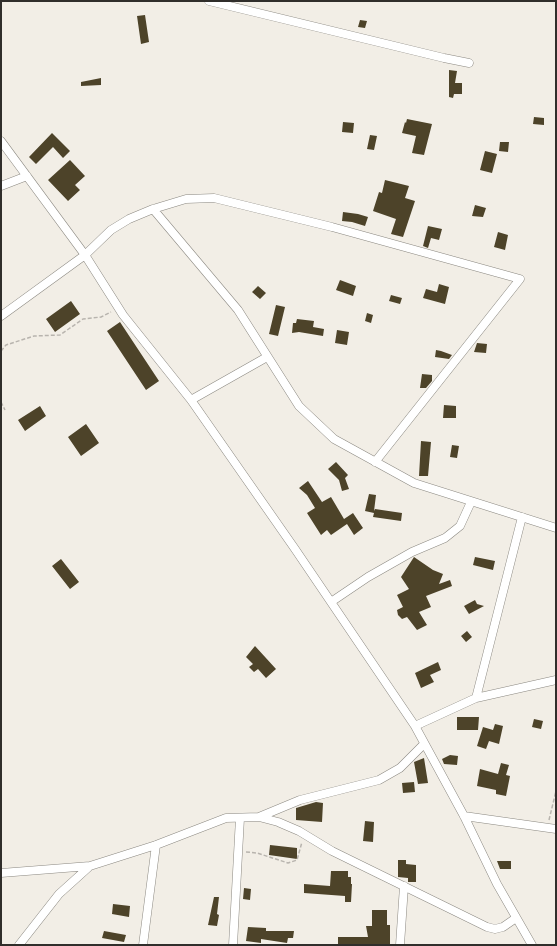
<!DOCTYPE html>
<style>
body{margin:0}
#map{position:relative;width:557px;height:946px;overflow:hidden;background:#f2eee6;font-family:"Noto Sans",sans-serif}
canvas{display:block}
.frame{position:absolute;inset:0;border:2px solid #302e2b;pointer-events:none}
</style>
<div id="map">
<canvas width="557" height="946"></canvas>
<div class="frame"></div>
</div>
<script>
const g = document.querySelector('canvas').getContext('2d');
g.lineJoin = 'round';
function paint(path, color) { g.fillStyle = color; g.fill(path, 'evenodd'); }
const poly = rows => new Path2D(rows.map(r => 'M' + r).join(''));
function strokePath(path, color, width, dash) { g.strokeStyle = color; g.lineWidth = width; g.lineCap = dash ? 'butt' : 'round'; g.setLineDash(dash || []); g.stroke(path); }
paint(poly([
 [145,15,149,42,141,44,137,16],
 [360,20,367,21,365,28,358,27],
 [449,70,457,71,455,83,462,83,462,94,454,94,453,98,449,97],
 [101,78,101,85,81,86,81,82],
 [534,117,544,118,544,125,533,124],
 [407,119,432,124,424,155,412,153,416,136,402,133,405,122,406,123],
 [343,122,354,123,353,133,342,132],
 [52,133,70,151,63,158,53,147,36,164,29,157],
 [370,135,377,136,374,150,367,149],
 [500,142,509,142,508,152,499,151],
 [485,151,497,154,492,173,480,170],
 [70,160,85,176,75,185,80,190,68,201,48,180],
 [385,180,409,186,405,198,415,201,403,237,391,234,396,219,373,211,379,192,382,193],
 [475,205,486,208,483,217,472,216],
 [343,212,358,214,368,217,365,226,352,222,342,221],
 [428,226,442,229,439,240,431,238,428,248,423,246],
 [498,232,508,235,505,250,494,247],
 [340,280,356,286,353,296,336,290],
 [439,284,449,287,445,304,423,298,426,289,437,292],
 [258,286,266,293,260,299,252,292],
 [391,295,402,298,400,304,389,301],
 [71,301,80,314,55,332,46,319],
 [276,305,285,307,278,336,269,334],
 [367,313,373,315,371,323,365,321],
 [297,319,314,321,313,327,324,329,323,336,299,332,292,333,293,323,296,323],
 [120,322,159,381,146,390,107,331],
 [337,330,349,332,347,345,335,343],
 [477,343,487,344,486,353,474,352],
 [436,350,441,351,452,355,449,359,435,357],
 [422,374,432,375,432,381,426,388,420,388],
 [444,405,456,406,456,418,443,418],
 [40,406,46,416,25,431,18,420],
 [86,424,99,443,81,456,68,437],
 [421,441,431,442,428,476,419,476],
 [452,445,459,446,457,458,450,457],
 [336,462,348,475,345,478,349,489,342,491,339,480,328,469],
 [308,481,322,502,331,497,344,519,353,513,363,528,354,535,347,524,331,535,327,530,321,535,307,513,315,508,307,495,299,488],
 [369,494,376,495,374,511,375,509,402,513,401,521,373,517,374,513,365,511],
 [414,557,433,570,443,574,439,584,450,580,452,586,426,596,431,607,419,612,427,625,417,630,407,617,402,619,398,615,397,610,403,607,397,595,409,589,401,577],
 [475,557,495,561,493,570,473,565],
 [61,559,79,582,70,589,52,566],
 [475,600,477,604,484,606,469,614,464,606],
 [467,631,472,637,466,642,461,636],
 [255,646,276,669,266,678,258,669,254,672,249,667,253,664,246,657],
 [438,662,441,670,430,675,434,682,421,688,415,673],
 [457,717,479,717,478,730,457,730],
 [534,719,543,721,541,729,532,727],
 [495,724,503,726,499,744,489,741,486,749,477,746,483,727,493,730],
 [450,755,458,756,457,765,444,764,442,759],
 [424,758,428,783,418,784,414,762],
 [501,763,509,765,506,775,510,776,506,796,496,794,496,790,477,786,480,769,498,774],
 [414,782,415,792,403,793,402,783],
 [316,802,323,803,322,822,296,820,296,808],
 [365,821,374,822,373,842,363,841],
 [270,845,297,848,297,859,269,855],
 [398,860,406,860,406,864,416,865,416,882,408,882,408,878,398,877],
 [497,861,511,861,511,869,500,869],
 [331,871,348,871,348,877,351,877,351,884,352,884,351,902,345,902,345,896,304,893,304,884,330,886],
 [244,888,251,889,250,900,243,899],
 [214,897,219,897,217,914,219,915,217,926,208,925],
 [113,904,130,906,129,917,112,914],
 [372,910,387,910,387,925,390,925,390,945,338,945,338,937,368,937,366,926,372,926],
 [248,927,266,928,266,931,294,931,293,938,288,938,287,943,261,939,261,943,246,941],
 [104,931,126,935,124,942,102,938]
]), '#4d4329');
const minor = poly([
 [209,1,444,58,469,63],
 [1,141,85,255,123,315,191,400,295,549,415,726,464,816,497,884,532,945],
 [1,186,27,176],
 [153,209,238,310,299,406,334,439,414,483,556,528],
 [1,316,85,255,111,230,129,219,153,209,186,199,214,198,332,227,520,279,375,462],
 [191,400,267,357],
 [331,602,368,577,412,552,445,538,460,526,471,502],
 [476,698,522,517],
 [415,726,476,698,556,680],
 [464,816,556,829],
 [259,817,300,800,379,780,400,768,424,744],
 [1,873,90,866],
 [19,945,59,894,90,866,156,845,226,818,259,817,278,822,299,831,332,851,487,927,495,929,503,927,516,918],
 [143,945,156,845],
 [233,945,240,818],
 [400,945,404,886]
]);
strokePath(minor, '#8b8881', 9);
strokePath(poly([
 [1,351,6,345,34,336,60,335,83,319,101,317,111,312],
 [1,357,1,371],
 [1,402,5,410],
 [549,820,556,791],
 [246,852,257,853,288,863,297,860,302,842]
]), '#b8b4ae', 1.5, [4, 2]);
strokePath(minor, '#fff', 8);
</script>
